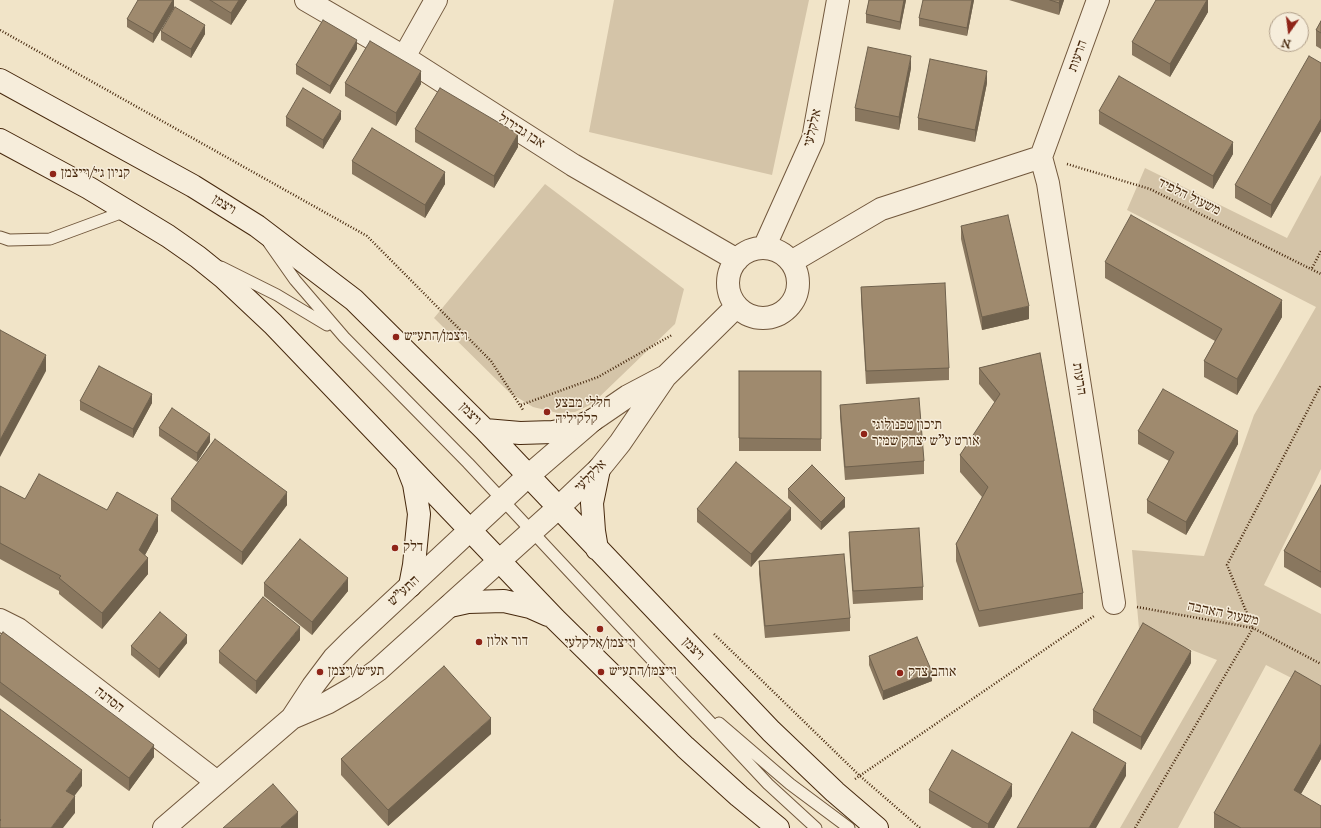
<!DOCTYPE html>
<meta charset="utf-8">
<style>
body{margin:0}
#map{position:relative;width:1321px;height:828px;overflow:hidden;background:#f1e4c8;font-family:"IM FELL Great Primer",serif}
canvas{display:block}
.north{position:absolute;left:1269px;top:12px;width:40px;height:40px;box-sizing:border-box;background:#f6eddb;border:1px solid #b09e89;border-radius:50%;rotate:194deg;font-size:11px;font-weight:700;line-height:16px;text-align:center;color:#46280d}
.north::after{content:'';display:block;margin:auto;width:14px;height:18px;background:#8f2418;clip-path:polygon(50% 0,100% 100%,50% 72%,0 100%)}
</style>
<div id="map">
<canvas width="1321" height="828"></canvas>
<div class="north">N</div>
</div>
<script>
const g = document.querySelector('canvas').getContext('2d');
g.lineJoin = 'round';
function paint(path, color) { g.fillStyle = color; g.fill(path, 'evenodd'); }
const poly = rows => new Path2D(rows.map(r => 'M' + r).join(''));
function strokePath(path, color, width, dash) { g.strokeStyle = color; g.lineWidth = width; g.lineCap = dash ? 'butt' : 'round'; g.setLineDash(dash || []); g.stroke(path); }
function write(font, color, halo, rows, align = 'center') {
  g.font = font + ' "IM FELL Great Primer","Frank Ruhl Libre",serif'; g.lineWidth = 3; g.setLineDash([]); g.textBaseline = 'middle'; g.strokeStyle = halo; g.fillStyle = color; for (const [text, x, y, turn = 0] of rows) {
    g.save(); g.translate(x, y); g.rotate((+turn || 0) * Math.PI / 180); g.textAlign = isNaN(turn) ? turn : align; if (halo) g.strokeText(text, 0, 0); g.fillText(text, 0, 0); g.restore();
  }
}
paint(poly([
 [614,0,809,0,772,175,589,132],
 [1145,168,1287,238,1321,175,1321,469,1264,585,1321,614,1321,693,1266,665,1178,828,1120,828,1217,660,1139,629,1132,550,1204,556,1254,415,1316,307,1127,210],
 [545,184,684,289,675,324,592,404,575,412,558,413,533,407,510,393,434,318]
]), '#d4c4a8');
const service = poly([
 [0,237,9,240,50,239,126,211],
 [269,243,295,280,344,337,468,463,768,784,816,828],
 [221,267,277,295,327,325],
 [719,723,790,784,849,828]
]);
const minor = poly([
 [306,0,404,57,573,165,737,260],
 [404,57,436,0],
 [1041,157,1048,183,1114,603],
 [764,248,813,139,838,0],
 '728 283a35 35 0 1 1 70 0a35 35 0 1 1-70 0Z',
 [791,262,881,209,1041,157,1098,0],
 [528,476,593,420,628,396,664,377],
 [558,508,599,469,620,443,665,377,736,307],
 [0,620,18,629,217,782]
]);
const tertiary = poly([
 [292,718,313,686,334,658,352,640,528,476],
 [164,828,292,718,327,703,353,688,378,670,558,508]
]);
const secondary = poly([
 [0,80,193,186,257,226,354,300,485,430,771,731,835,792,877,828],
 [0,140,89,188,168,236,198,257,224,278,273,324,555,619,685,747,739,796,778,828],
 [485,430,520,433,553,432,577,427,593,420],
 [407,466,414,484,419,514,414,565,410,586],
 [597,549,594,531,592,503,599,469],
 [450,606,468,602,504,601,530,607,548,615]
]);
strokePath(service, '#71573c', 13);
strokePath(minor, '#71573c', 24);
strokePath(tertiary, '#71573c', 24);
strokePath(secondary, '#46280d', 24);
strokePath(poly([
 [0,30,367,236,491,361,523,410],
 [1067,164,1150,189,1321,274],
 [1312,268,1321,251],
 [521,405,598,377,672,335],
 [1137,607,1253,628,1321,664],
 [714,634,860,776,920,828],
 [855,779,1094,616],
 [1135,828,1253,628,1227,565,1321,385]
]), '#46280d', 2.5, [1, 2]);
strokePath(service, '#f6eddb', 11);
strokePath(minor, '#f6eddb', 22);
strokePath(tertiary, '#f6eddb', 22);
strokePath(secondary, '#f6eddb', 22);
paint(poly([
 [174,0,174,8,153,43,127,27,127,19],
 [189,0,247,0,231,25],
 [869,0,906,0,900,30,866,23,866,14],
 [974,0,967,36,919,26,919,18],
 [1009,0,1064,0,1059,15],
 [1208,0,1208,12,1170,77,1132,55,1132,42],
 [1321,21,1321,49,1316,46,1316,30],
 [161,31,205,34,191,58,161,40],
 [357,49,330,94,296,74,296,65],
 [1321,63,1321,131,1271,218,1235,198,1235,185],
 [911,68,899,130,855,121,855,108],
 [345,83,421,84,396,126,345,96],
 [987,83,975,142,918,130,918,118],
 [1099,111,1233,154,1213,189,1099,124],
 [286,117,341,119,323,149,286,126],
 [415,129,518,147,494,188,415,142],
 [352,161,445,184,425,218,352,174],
 [961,226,1029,319,982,330,961,239],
 [1105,262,1282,317,1237,395,1204,377,1204,361,1215,341,1105,278],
 [861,287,949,368,949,380,866,384,861,300],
 [1040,353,1083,593,1083,609,979,627,956,561,956,544,982,497,960,472,960,455,995,403,979,384,979,368],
 [739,371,821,371,821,451,739,451],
 [80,401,152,403,133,438,80,410],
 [840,405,924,461,924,474,845,480,840,417],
 [159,428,210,442,197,462,159,436],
 [1138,431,1238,444,1186,535,1147,513,1147,500,1169,461,1138,444],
 [1321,485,1321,588,1284,567,1284,551],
 [0,486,25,499,107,510,158,531,145,555,148,574,102,629,59,594,59,591,0,559],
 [788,489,845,507,821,530,788,498],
 [171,499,287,505,242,565,171,511],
 [697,509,791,520,751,567,697,522],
 [849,532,923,587,923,600,853,604,849,545],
 [759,561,850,618,850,631,765,638,759,574],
 [264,583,348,591,312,635,264,596],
 [0,636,154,757,129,791,0,695],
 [300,640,256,694,219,663,219,651],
 [187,643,159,678,131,655,131,646],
 [869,656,932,681,883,700,869,665],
 [1191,663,1141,750,1093,723,1093,710],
 [491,734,388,826,341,775,341,759],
 [1321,759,1301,794,1321,828,1214,828,1214,813],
 [929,790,1012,796,994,828,972,828,929,803]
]), '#89775f');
paint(poly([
 [173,0,174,0,174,8,153,43,153,34],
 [239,0,247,0,231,25,231,13],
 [904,0,906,0,900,30,900,22],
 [972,0,974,0,967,36,967,28],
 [1060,0,1064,0,1059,15,1059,3],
 [1207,0,1208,0,1208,12,1170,77,1170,64],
 [205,25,205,34,191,58,191,49],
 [357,40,357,49,330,94,330,86],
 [911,56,911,68,899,130,899,117],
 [421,71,421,84,396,126,396,113],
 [987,71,987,83,975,142,975,130],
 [341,111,341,119,323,149,323,140],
 [1321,119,1321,131,1271,218,1271,205],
 [518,134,518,147,494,188,494,176],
 [1233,142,1233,154,1213,189,1213,176],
 [445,172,445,184,425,218,425,205],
 [1282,300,1282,317,1237,395,1237,379],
 [1029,306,1029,319,982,330,982,317],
 [46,355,46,371,0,457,0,440],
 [152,394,152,403,133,438,133,429],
 [1238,431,1238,444,1186,535,1186,522],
 [210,434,210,442,197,462,197,453],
 [287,492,287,505,242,565,242,552],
 [845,498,845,507,821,530,821,522],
 [791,508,791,520,751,567,751,554],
 [158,515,158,531,139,566,139,550],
 [148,558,148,574,102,629,102,613],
 [348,578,348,591,312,635,312,622],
 [300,627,300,640,256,694,256,681],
 [187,635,187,643,159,678,159,669],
 [1191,651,1191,663,1141,750,1141,737],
 [932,672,932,681,883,700,883,691],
 [491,718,491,734,388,826,388,810],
 [1321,743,1321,759,1294,806,1294,790],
 [154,745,154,757,129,791,129,778],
 [1126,763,1126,776,1096,828,1089,828],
 [82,770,82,786,66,807,66,791],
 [1012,784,1012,796,994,828,988,828,988,824],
 [75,796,75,813,63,828,51,828],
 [298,812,298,828,281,828,281,827]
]), '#6f614d');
const building = poly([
 [138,0,173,0,153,34,127,19,138,0],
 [210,0,239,0,231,13,210,0],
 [869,0,904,0,900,22,866,14,869,0],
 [923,0,972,0,967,28,919,18,923,0],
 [1050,0,1060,0,1059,3,1050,0],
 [1156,0,1207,0,1170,64,1132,42,1156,0],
 [175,7,205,25,191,49,161,31,175,7],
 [323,20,357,40,330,86,296,65,323,20],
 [1321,21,1321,33,1316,30,1321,21],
 [370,41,421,71,396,113,345,83,370,41],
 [868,47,911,56,899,117,855,108,868,47],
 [1309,56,1321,63,1321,119,1271,205,1235,185,1309,56],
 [930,59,987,71,975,130,918,118,930,59],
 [1119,76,1233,142,1213,176,1099,111,1119,76],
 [303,88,341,111,323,140,286,117,303,88],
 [440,88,518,134,494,176,415,129,440,88],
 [372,128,445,172,425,205,352,161,372,128],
 [1008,215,1029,306,982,317,961,226,1008,215],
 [1131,215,1282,300,1237,379,1204,361,1222,329,1105,262,1131,215],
 [945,283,949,368,866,371,861,287,945,283],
 [0,330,46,355,0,440,0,330],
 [1040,353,1083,593,979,611,956,544,988,487,960,455,1000,394,979,368,1040,353],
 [99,366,152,394,133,429,80,401,99,366],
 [739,371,821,371,821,439,739,438,739,371],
 [1163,389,1238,431,1186,522,1147,500,1174,452,1138,431,1163,389],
 [919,398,924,461,845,467,840,405,919,398],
 [172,408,210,434,197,453,159,428,172,408],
 [215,439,287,492,242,552,171,499,215,439],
 [736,462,791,508,751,554,697,509,736,462],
 [812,465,845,498,821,522,788,489,812,465],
 [39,474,107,510,117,492,158,515,139,550,148,558,102,613,59,578,61,576,0,543,0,486,25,499,39,474],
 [1321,485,1321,572,1284,551,1321,485],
 [919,528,923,587,853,591,849,532,919,528],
 [300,539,348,578,312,622,264,583,300,539],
 [844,554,850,618,765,626,759,561,844,554],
 [263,597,300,627,256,681,219,651,263,597],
 [160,612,187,635,159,669,131,646,160,612],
 [1143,623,1191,651,1141,737,1093,710,1143,623],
 [3,632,154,745,129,778,0,682,0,636,3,632],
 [917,637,932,672,883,691,869,656,917,637],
 [444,666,491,718,388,810,341,759,444,666],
 [1295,671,1321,686,1321,743,1294,790,1321,806,1321,828,1241,828,1214,813,1295,671],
 [0,709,82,770,66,791,75,796,51,828,0,828,0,821,1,820,0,819,0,709],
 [1072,732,1126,763,1089,828,1017,828,1072,732],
 [952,750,1012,784,988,824,929,790,952,750],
 [273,784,298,812,281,827,282,828,223,828,273,784]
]);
paint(building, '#9f8a6e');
strokePath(building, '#6f614d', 1);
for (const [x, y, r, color] of [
 [53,174,4,"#8f2418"],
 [396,337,4,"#8f2418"],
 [547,412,4,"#8f2418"],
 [864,434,4,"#8f2418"],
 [395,548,4,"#8f2418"],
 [600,629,4,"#8f2418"],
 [479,642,4,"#8f2418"],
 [320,672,4,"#8f2418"],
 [601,672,4,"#8f2418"],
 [900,673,4,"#8f2418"]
]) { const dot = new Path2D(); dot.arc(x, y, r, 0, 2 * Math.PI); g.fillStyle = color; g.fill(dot); strokePath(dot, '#f6eddb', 1.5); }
write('14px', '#46280d', '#f6eddb', [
 ["הרעות",1078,56,-70],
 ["אלקלעי",813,128,-76],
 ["אבן גבירול",521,131,33],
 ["משעול הלפיד",1189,197,26],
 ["ויצמן",224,205,32],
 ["הרעות",1079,379,81],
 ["ויצמן",470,414,45],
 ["אלקלעי",591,476,-46],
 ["התע\"ש",404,591,-43],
 ["משעול האהבה",1223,614,12],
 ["ויצמן",693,649,46],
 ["הסדנה",109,700,38]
]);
write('14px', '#46280d', '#f6eddb', [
 ["קניון ג׳י/וייצמן",61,174],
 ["ויצמן/התע״ש",404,337],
 ["חללי מבצע",555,404],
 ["קלקיליה",555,420],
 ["תיכון טכנולוגי",872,426],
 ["אורט ע\"ש יצחק שמיר",872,442],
 ["דלק",403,548],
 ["דור אלון",487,642],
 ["וייצמן/אלקלעי",600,644,"center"],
 ["תע״ש/ויצמן",328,672],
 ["וייצמן/התע״ש",609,672],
 ["אוהב צדק",908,673]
], 'left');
</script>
